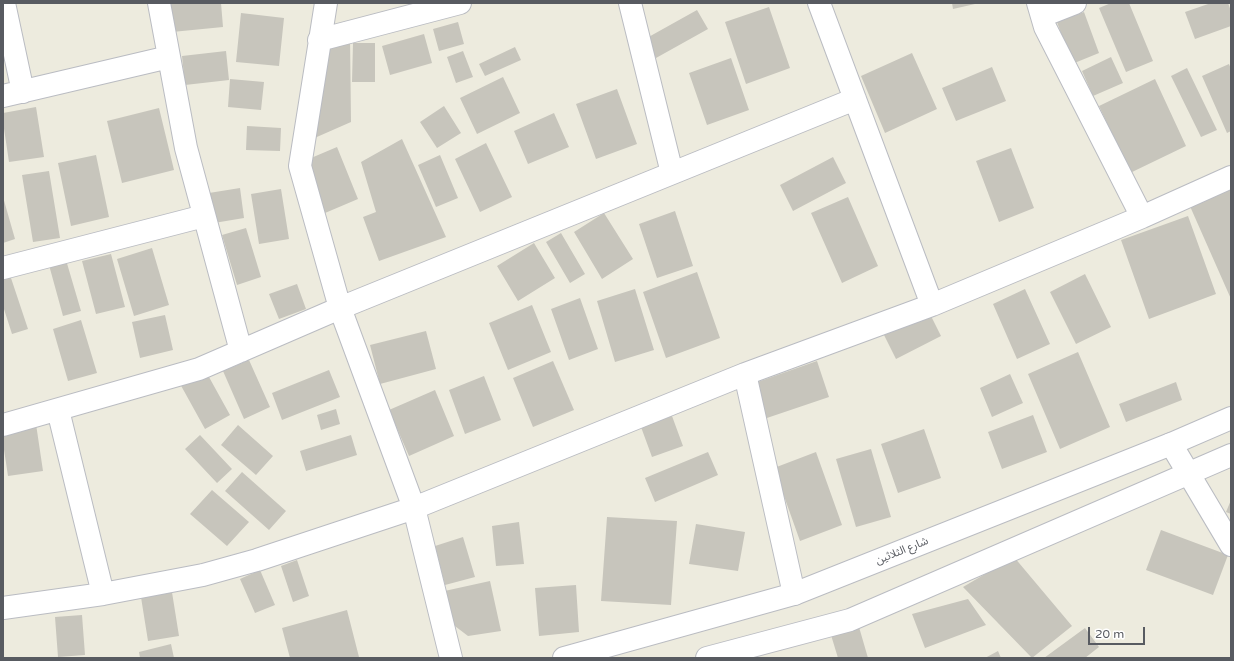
<!DOCTYPE html>
<meta charset="utf-8">
<style>
body{margin:0}
#map{position:relative;width:1234px;height:661px;overflow:hidden;background:#edebde;font-family:"Varela Round",sans-serif}
canvas{display:block}
.frame{position:absolute;inset:0;border:4px solid #585b61;pointer-events:none}
.scale{position:absolute;left:1088px;top:627px;width:57px;height:18px;box-sizing:border-box;border:2px solid #585b61;border-top:0;padding-left:5px;font-size:12px;line-height:14px;white-space:nowrap;color:#585b61;-webkit-text-stroke:3px #fff;paint-order:stroke}
</style>
<div id="map">
<canvas width="1234" height="661"></canvas>
<div class="frame"></div>
<div class="scale">20 m</div>
</div>
<script>
const g = document.querySelector('canvas').getContext('2d');
g.lineJoin = 'round';
function paint(path, color) { g.fillStyle = color; g.fill(path, 'evenodd'); }
const poly = rows => new Path2D(rows.map(r => 'M' + r).join(''));
function strokePath(path, color, width, dash) { g.strokeStyle = color; g.lineWidth = width; g.lineCap = dash ? 'butt' : 'round'; g.setLineDash(dash || []); g.stroke(path); }
function write(font, color, halo, rows, align = 'center') {
  g.font = font + ' "Varela Round","Noto Sans Arabic",sans-serif'; g.lineWidth = 3.5; g.setLineDash([]); g.textBaseline = 'middle'; g.strokeStyle = halo; g.fillStyle = color; for (const [text, x, y, turn = 0] of rows) {
    g.save(); g.translate(x, y); g.rotate((+turn || 0) * Math.PI / 180); g.textAlign = isNaN(turn) ? turn : align; if (halo) g.strokeText(text, 0, 0); g.fillText(text, 0, 0); g.restore();
  }
}
paint(poly([
 [169,3,221,3,223,27,172,32],
 [952,3,975,3,975,4,953,9],
 [1111,3,1129,3,1153,61,1126,72,1099,8],
 [1211,3,1228,3,1231,11,1231,26,1195,39,1185,12],
 [769,7,790,68,746,84,725,22],
 [697,10,708,29,656,58,645,39],
 [1084,12,1099,53,1072,64,1057,22],
 [241,13,284,18,279,66,236,62],
 [458,22,464,44,439,51,433,29],
 [424,34,432,63,390,75,382,46],
 [350,35,351,122,310,140,321,46],
 [353,43,375,43,375,82,352,82],
 [515,47,521,60,485,76,479,64],
 [226,51,229,80,185,85,182,56],
 [463,51,473,77,456,83,447,57],
 [912,53,937,109,885,133,861,76],
 [1111,57,1123,83,1093,96,1082,71],
 [731,58,749,110,707,125,689,73],
 [1229,64,1231,69,1231,131,1227,133,1202,76],
 [992,67,1006,101,956,121,942,88],
 [1187,68,1217,130,1201,137,1171,76],
 [503,77,520,113,477,134,460,98],
 [230,79,264,82,261,110,228,107],
 [1155,79,1186,146,1130,173,1099,106],
 [617,89,637,144,596,159,576,104],
 [444,106,461,133,437,148,420,122],
 [36,107,44,157,9,162,3,122,3,113],
 [159,108,174,170,122,183,107,121],
 [554,113,569,147,528,164,514,131],
 [247,126,281,128,280,151,246,150],
 [402,139,446,237,379,261,363,217,376,212,361,162],
 [486,143,512,197,480,212,455,159],
 [337,147,358,199,325,213,304,161],
 [1011,148,1034,208,999,222,976,161],
 [96,155,109,217,71,226,58,163],
 [440,155,458,198,436,207,418,165],
 [833,157,846,183,793,211,780,185],
 [49,171,60,238,33,242,22,175],
 [1231,183,1231,299,1189,204],
 [240,188,244,218,214,223,209,193],
 [281,189,289,239,259,244,251,194],
 [3,197,15,239,3,243],
 [848,197,878,266,842,283,811,213],
 [675,211,693,266,657,278,639,224],
 [604,213,633,259,602,279,574,232],
 [1188,216,1216,294,1149,319,1121,240],
 [246,228,261,277,237,285,222,235],
 [561,233,585,274,570,283,546,242],
 [534,243,555,278,518,301,497,266],
 [152,248,169,305,134,316,117,259],
 [111,254,125,307,96,314,82,261],
 [66,260,81,311,63,316,49,265],
 [697,272,720,338,666,358,643,292],
 [1085,274,1111,327,1076,344,1050,292],
 [10,275,28,329,12,334,3,306,3,278],
 [297,284,306,309,279,319,269,294],
 [635,289,654,350,615,362,597,301],
 [1025,289,1050,344,1017,359,993,304],
 [580,298,598,349,569,360,551,309],
 [532,305,551,352,508,370,489,323],
 [929,312,941,336,896,359,884,335],
 [165,315,173,350,140,358,132,322],
 [81,320,97,373,68,381,53,329],
 [426,331,436,369,380,384,370,345],
 [1078,352,1110,427,1060,449,1028,374],
 [249,360,270,407,244,419,223,371],
 [553,361,574,410,533,427,513,378],
 [817,361,829,397,761,420,749,385],
 [204,368,230,415,205,429,179,382],
 [329,370,340,397,282,420,272,393],
 [1010,374,1023,403,992,417,980,388],
 [484,376,501,420,465,434,449,390],
 [1176,382,1182,400,1126,422,1119,404],
 [435,390,454,436,409,456,389,410],
 [336,409,340,424,321,430,317,415],
 [1033,415,1047,452,1002,469,988,432],
 [672,416,683,446,652,457,641,427],
 [36,424,43,471,8,476,3,443,3,429],
 [238,425,273,456,256,475,221,445],
 [924,429,941,478,898,493,881,444],
 [200,435,232,469,217,483,185,449],
 [351,435,357,455,306,471,300,451],
 [871,449,891,517,856,527,836,459],
 [708,452,718,475,655,502,645,478],
 [816,452,842,525,800,541,774,468],
 [242,472,286,511,269,530,225,491],
 [212,490,249,522,227,546,190,514],
 [1231,500,1231,514,1226,512],
 [607,517,677,521,671,605,601,601],
 [519,522,524,564,496,566,492,526],
 [696,524,745,532,738,571,689,564],
 [1161,530,1228,555,1213,595,1146,570],
 [463,537,475,577,445,585,435,546],
 [1014,557,1072,626,1032,658,963,587],
 [297,560,309,596,293,602,281,566],
 [260,570,275,605,255,613,240,579],
 [490,581,501,631,468,636,447,620,440,592],
 [576,585,579,632,539,636,535,588],
 [171,586,179,636,148,641,140,591],
 [968,599,986,625,925,648,912,614],
 [347,610,359,657,290,658,282,628],
 [82,615,85,655,58,657,55,617],
 [859,627,868,658,838,658,831,635],
 [1085,628,1099,647,1085,658,1044,658],
 [171,644,174,658,140,658,139,652],
 [998,651,1001,658,985,658]
]), '#c7c5bc');
const minor = poly([
 [4,3,23,92],
 [159,3,186,148,241,351],
 [326,3,300,166,340,308,414,508,451,658],
 [630,3,672,173],
 [819,3,932,305],
 [1038,3,1045,27,1142,217],
 [1042,16,1075,3],
 [319,40,460,3],
 [3,96,169,57],
 [3,268,204,216],
 [745,374,794,594],
 [58,410,103,594],
 [3,425,199,369,340,308,855,99],
 [1171,444,1231,545],
 [3,608,103,594,203,575,257,560,414,508,745,374,932,305,1142,217,1231,177]
]);
const tertiary = poly([
 [564,658,794,594,1171,444,1231,418],
 [707,658,850,620,1231,455]
]);
strokePath(minor, '#babcc2', 24);
strokePath(tertiary, '#babcc2', 24);
strokePath(minor, '#fff', 22);
strokePath(tertiary, '#fff', 22);
write('11px', '#585b61', '#fff', [
 ["شارع الثلاثين",902,551,-22]
]);
</script>
